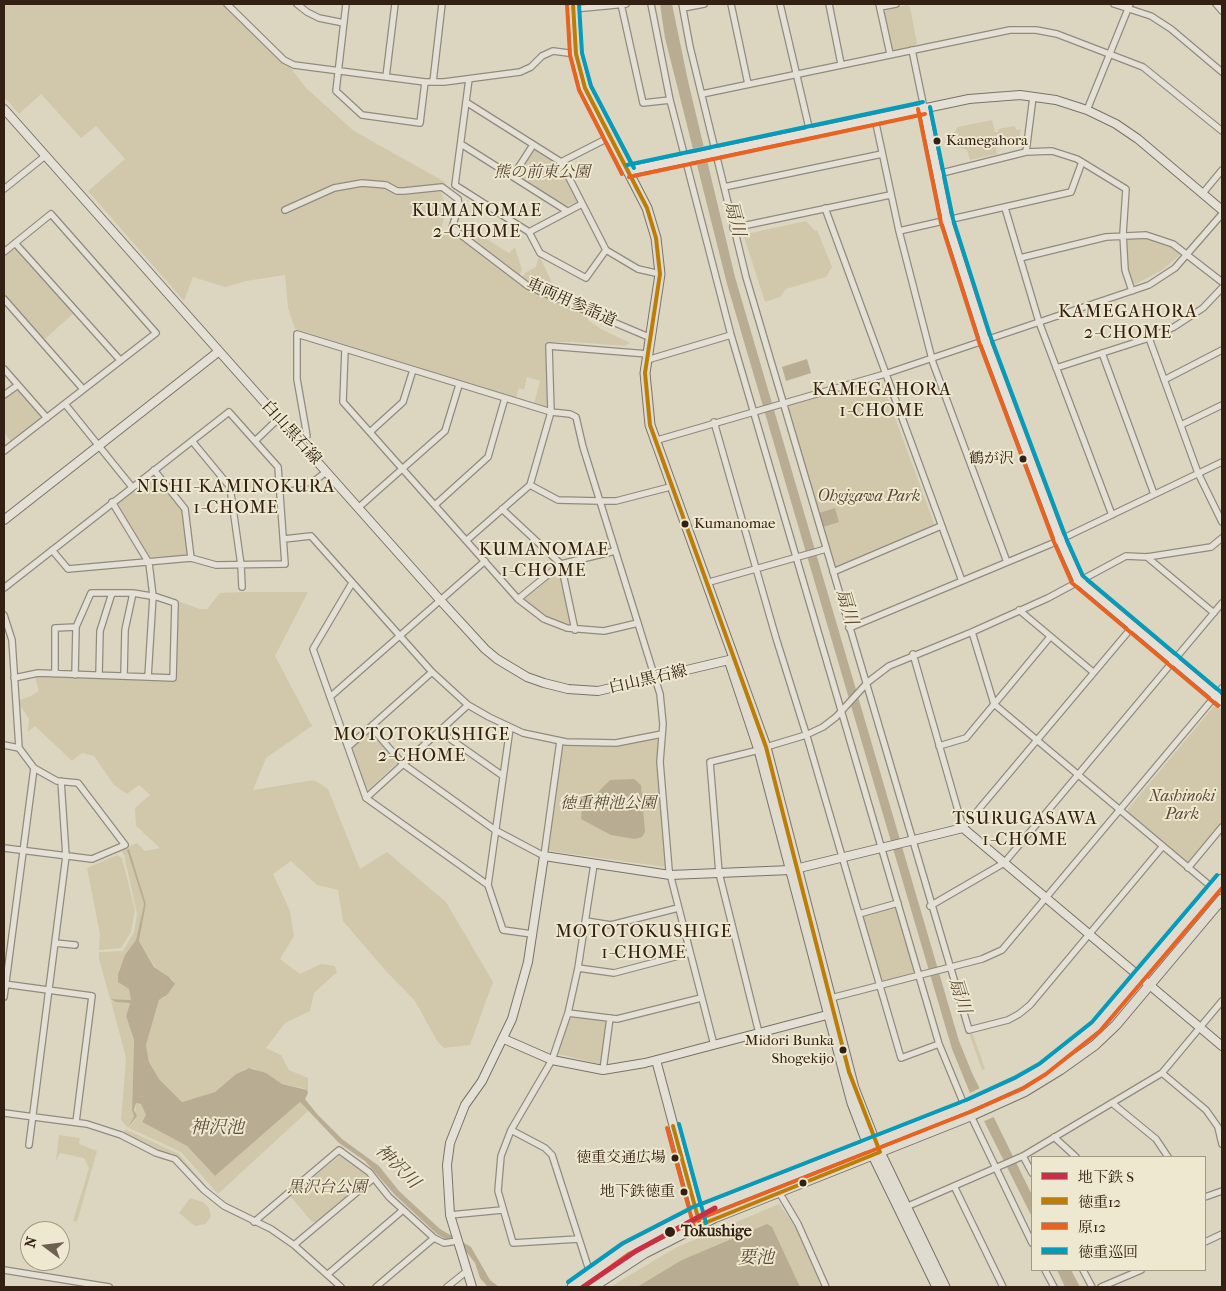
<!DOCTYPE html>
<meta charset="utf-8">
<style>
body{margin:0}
#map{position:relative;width:1226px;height:1291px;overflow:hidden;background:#dcd6c1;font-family:"IM FELL French Canon","Noto Serif JP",serif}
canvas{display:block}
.frame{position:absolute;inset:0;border:5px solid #322113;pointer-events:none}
.legend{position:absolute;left:1031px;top:1156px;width:175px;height:115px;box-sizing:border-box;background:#efe8d0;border:1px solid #a39884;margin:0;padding:6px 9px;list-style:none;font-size:15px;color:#322113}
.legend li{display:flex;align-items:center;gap:10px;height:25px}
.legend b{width:25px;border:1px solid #a39884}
.north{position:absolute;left:20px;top:1221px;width:50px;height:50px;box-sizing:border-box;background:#efe8d0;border:1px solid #a39884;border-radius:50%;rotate:285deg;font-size:14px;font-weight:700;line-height:20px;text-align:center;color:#322113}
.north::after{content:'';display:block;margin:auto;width:18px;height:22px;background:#6e6050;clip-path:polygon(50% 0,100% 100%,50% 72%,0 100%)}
</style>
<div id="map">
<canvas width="1226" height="1291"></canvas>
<div class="frame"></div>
<ul class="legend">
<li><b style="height:6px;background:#c92f44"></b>地下鉄 S</li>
<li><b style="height:6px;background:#bc7e06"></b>徳重12</li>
<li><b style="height:6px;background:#e86221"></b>原12</li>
<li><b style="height:6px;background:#059bbb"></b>徳重巡回</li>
</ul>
<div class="north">N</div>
</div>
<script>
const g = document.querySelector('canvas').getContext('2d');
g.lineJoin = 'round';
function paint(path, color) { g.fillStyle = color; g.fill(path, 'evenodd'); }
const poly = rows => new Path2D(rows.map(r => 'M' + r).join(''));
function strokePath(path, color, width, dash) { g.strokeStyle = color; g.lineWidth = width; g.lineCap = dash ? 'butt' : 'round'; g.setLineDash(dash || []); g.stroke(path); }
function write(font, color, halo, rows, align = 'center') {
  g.font = font + ' "IM FELL French Canon","Noto Serif JP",serif'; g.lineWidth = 4; g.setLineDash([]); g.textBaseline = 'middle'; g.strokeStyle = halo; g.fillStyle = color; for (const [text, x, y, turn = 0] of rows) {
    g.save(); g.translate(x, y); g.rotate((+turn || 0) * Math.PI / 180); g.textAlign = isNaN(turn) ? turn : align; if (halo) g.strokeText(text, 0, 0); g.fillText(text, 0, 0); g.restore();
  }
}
paint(poly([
 [4,4,222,4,284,64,291,68,306,88,354,131,445,182,441,192,447,208,441,229,451,235,458,221,509,253,515,247,522,270,519,275,522,278,525,273,536,267,539,255,560,300,585,313,589,321,603,330,630,343,625,346,572,342,545,342,548,404,545,407,534,404,540,381,527,377,524,390,519,388,516,398,295,329,288,308,285,275,246,281,225,287,193,277,184,301,88,191,125,159,96,126,81,138,41,94,19,114,4,97],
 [907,5,910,7,917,43,915,46,895,51,891,48,884,11],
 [992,120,995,132,998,132,998,129,1015,126,1016,130,1021,129,1018,142,996,147,997,154,970,160,967,150,957,147,954,133,958,127],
 [535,149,559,164,577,200,576,203,566,206,518,176,517,173],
 [806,221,815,231,817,230,832,267,826,277,786,289,780,297,765,302,744,237,746,234],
 [1129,238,1147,238,1172,246,1179,251,1180,255,1162,270,1136,284,1133,283,1128,268,1126,241],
 [12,249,17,249,74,313,44,340,4,295,4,256],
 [878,378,881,380,934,523,933,526,839,567,835,566,787,409,790,405],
 [14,390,19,390,42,415,41,419,11,442,4,432,4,399],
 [151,475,154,475,182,508,187,553,185,556,150,557,118,504,119,500],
 [556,571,560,573,571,622,568,626,546,617,523,600,524,597],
 [243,592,308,592,275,656,312,726,266,758,253,790,314,780,328,789,360,869,387,852,446,902,493,982,470,1045,444,1048,437,1041,415,1001,385,970,343,921,338,890,317,885,291,861,273,874,290,911,294,936,280,959,300,974,321,964,335,966,337,972,314,993,310,1011,285,1023,266,1048,281,1055,289,1070,308,1078,308,1093,307,1090,302,1088,282,1084,253,1068,245,1069,236,1074,215,1092,182,1102,159,1079,149,1062,146,1045,159,1000,165,997,173,980,155,967,139,941,146,904,127,851,144,904,136,940,119,969,131,993,131,1000,110,999,99,959,99,952,123,951,134,932,137,914,124,855,121,850,137,843,145,851,160,848,136,826,135,808,150,795,139,785,127,794,114,785,94,756,82,753,72,761,35,726,28,732,29,719,17,701,31,696,39,691,35,677,39,676,176,682,178,601,200,609,207,609,220,593],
 [1214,706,1222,709,1222,824,1190,863,1187,863,1128,813,1128,809],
 [370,732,373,732,398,762,369,789,365,788,352,750,353,747],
 [655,739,659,741,665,867,550,851,547,848,563,747,566,745,617,746],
 [117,855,122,858,135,910,131,932,121,948,99,950,100,934,87,868],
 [894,907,897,908,914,970,913,973,884,981,881,979,863,918,865,915],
 [111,1001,130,1002,126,1016,134,1040,132,1110,134,1116,128,1128,121,1120,126,1058],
 [574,1016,604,1021,607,1024,600,1064,558,1054,569,1018],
 [972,1032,985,1069,982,1070,969,1033],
 [300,1102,308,1111,218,1194,181,1152,129,1128,135,1120,136,1103,141,1104,146,1115,142,1122,187,1146,215,1176],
 [125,1129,179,1154,212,1193,181,1160,156,1151,123,1133],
 [59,1135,80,1138,79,1144,97,1151,77,1222,73,1221,89,1168,84,1158,60,1153,56,1161],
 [341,1155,361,1169,367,1175,367,1179,316,1222,312,1222,291,1197,292,1194],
 [190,1198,203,1202,209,1208,211,1217,205,1224,195,1226,179,1213],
 [779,1204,796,1227,824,1287,610,1287,675,1248]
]), '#d1c8ac');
paint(poly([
 [660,4,672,4,688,81,735,277,959,1041,972,1073,1032,1195,1032,1217,970,1093,952,1049,727,284,665,38],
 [807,359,811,373,786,381,782,367],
 [835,508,839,522,823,527,819,513],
 [634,779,641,785,645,832,642,837,635,839,611,835,581,819,582,808,610,780],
 [129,849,146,904,139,941,154,967,169,977,175,984,167,995,159,1000,146,1045,149,1062,159,1079,182,1102,215,1092,236,1074,249,1068,266,1073,282,1084,307,1090,308,1093,305,1099,317,1114,342,1139,379,1166,399,1191,440,1229,471,1247,490,1280,499,1287,487,1286,480,1278,475,1263,465,1250,437,1234,395,1195,365,1161,339,1143,300,1102,215,1176,187,1146,142,1122,146,1115,141,1104,136,1103,134,1110,137,1116,128,1128,134,1116,132,1110,134,1040,126,1016,130,1003,116,1002,110,999,131,1000,129,989,118,982,118,974,125,955,136,940,144,904,127,850],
 [767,1224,772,1227,800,1287,637,1287,682,1260],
 [1057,1270,1071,1270,1080,1287,1065,1287]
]), '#b8ad93');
paint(poly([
 [704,146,708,162,696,165,692,149],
 [982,1087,996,1116,982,1122,968,1094]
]), '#dcd6c1');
const street = poly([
 [227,4,284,60,294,65,425,82,444,82,520,72,531,67,542,56,553,51,576,54],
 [297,4,307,12,319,18,344,23],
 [346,4,336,91,362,115,420,123,425,82],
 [621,4,643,103,670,100],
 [651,4,670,100,731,335,939,1044,965,1107],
 [682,4,690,47,746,277,969,1030,1008,1020,1019,1014,1030,1005,1163,846],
 [731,4,748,84],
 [780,4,810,132],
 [829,4,841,64],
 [879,4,890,54],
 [1114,4,1151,16,1171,29,1222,72],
 [1216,4,1222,11],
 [880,7,896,4],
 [683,8,704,4],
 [574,9,626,4],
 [912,50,924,108],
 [386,77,395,4],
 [469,79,455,185,529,232,540,253,586,278,606,250],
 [433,82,442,4],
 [702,94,1010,30,1036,30,1057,34,1143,67,1222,131],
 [466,102,561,162,606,250,638,269,660,274],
 [1087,110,1130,4],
 [875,119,899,231,933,363,1007,562],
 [461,144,567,211],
 [1026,152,1033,97],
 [561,162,610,137],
 [938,174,1026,152,1052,151,1077,159,1126,189,1123,234,1125,270,1132,291],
 [513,176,533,145],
 [724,187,882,154],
 [4,189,45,156],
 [1203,193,1222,170],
 [825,208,962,581],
 [1005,208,1039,322,1112,515],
 [285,210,334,188,362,183,386,185,397,191,404,191,442,187,458,199,459,205,452,228,528,286,651,338],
 [733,228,890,195],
 [899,231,1071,192,1082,162],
 [529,232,582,204],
 [15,243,120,360],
 [4,252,51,214,156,333,4,451],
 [1020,258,1106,237,1146,235,1173,244,1222,282],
 [4,299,83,389],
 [1149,338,1198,473,1222,522],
 [345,349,343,402,518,599,544,619,567,628,604,631,638,623],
 [1102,353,1154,494],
 [647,360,731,335],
 [1056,368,1149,338,1174,327,1203,308,1222,288],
 [4,369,47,418],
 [1164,380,1222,350],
 [4,395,18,385],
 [65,404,132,487],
 [714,422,776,638,808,740,901,1058,939,1044],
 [1181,425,1222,405],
 [370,432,403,402,413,370],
 [192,441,230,487,241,565,242,587],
 [255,441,278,419],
 [654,441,885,374,1149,285,1175,268,1222,214],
 [300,442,307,436,297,379,297,334,551,412,570,414,576,417,583,447,660,694,663,724,660,762,669,870,714,1045],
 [154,470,185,509,191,558],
 [279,485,313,482,326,472],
 [530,485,558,500,600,501,616,501,670,487],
 [435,505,488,457,505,398],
 [358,508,445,431,459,385],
 [502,509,561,564,615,551],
 [284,539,311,536,432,672,468,705,489,717,523,733,566,742,616,743,662,734],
 [467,540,530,485,551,412,549,346,648,354],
 [1147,557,1214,613],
 [833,572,941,526],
 [352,583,313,649,366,798,488,885],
 [706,583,826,549],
 [4,588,229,412,278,467,285,564,216,565,191,558,68,569,52,550],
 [518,599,561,564,575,630],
 [1019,610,1093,672],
 [4,615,12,640,19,748],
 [849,628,1051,544,1222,462],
 [972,632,994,704,1214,889],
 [913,654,963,828],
 [55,674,55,628,76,627],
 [75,675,76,627,91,593,133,593,157,597,175,603,173,678,148,677],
 [99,675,100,631,112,593],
 [124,676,125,630,133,593],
 [14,678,38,673,148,677,153,596,149,563,112,502],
 [330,697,485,561],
 [371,727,403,764,495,830,544,856,560,741],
 [510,728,488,885,503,930,532,934],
 [439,731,503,776],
 [4,745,19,748,34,768,57,781,78,783,125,845,92,859,4,848],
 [939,746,966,738,1050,637],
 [348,747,432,672],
 [766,747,806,735,823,727,836,717,868,682,889,666,972,632,1048,598,1126,556,1147,557,1211,547,1222,538],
 [759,750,710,762,719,873,759,1033],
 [366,798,468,705],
 [963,828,1133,626],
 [1188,868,1222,827],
 [930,906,1004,863,1222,603],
 [859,914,898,903],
 [586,921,611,925,678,908],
 [55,943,75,945],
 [578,968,614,973,690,953],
 [4,984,92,996,76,1122],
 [4,997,34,768],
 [831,998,982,959,1002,950,1222,688],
 [568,1013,617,1019,701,998],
 [603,1070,610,1018],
 [1162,1073,1206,1110,1218,1127,1222,1144],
 [1112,1103,1156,1139,1168,1157],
 [4,1113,87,1124,121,1135,156,1153,175,1159,204,1190,224,1206,271,1229,294,1245,341,1287],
 [971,1116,1032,1243],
 [511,1130,501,1156,498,1191,513,1243,578,1239],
 [1054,1137,1076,1157],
 [29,1145,66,856,61,781],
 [1023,1156,1032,1173],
 [954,1186,1003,1287],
 [779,1192,798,1224,826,1287],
 [1205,1197,1222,1191],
 [906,1207,1023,1156,1162,1073,1222,1001],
 [450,1215,502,1210],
 [254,1222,339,1150,369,1172,389,1197,434,1238,444,1243,457,1241],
 [1205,1242,1222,1234],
 [294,1245,374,1178],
 [4,1270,109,1287],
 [1045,1270,1054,1287],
 [1083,1270,1092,1287],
 [590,1273,552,1155,545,1148,511,1130,552,1060,568,1013,578,968,594,864],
 [328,1274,403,1210],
 [376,1287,434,1238],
 [447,1287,467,1271],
 [1101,1287,1141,1270]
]);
const secondary = poly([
 [924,108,947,221,985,340,1060,540,1078,580,1222,701],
 [4,109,441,601,485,649,497,659,527,677,544,683,568,689,598,691,733,659],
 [628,171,969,99,1020,95,1056,100,1087,110,1116,124,1138,139,1222,210],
 [4,520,218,352],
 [504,1039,552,1060,603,1070,645,1063,827,1015],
 [656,1060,700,1225],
 [472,1287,450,1215,447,1165,450,1143,465,1105,482,1081,512,1019,528,962,544,856,670,875,791,870,963,828,1222,1046]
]);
const primary = poly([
 [573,4,576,54,585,88,647,208,656,238,660,274,645,373,650,425,766,747,854,1088,876,1144,945,1287],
 [732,661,730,663,759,750,852,1103,868,1145,937,1287],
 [572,1287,626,1249,696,1213,968,1106,1019,1083,1043,1069,1096,1027,1222,879],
 [593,1287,645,1253,714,1218,973,1115,1024,1092,1060,1070,1095,1045,1116,1025,1222,899]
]);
strokePath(street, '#918b7e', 8);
strokePath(secondary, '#797367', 10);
strokePath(primary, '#797367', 11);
strokePath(street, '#e4e0d6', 5.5);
strokePath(secondary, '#e4e0d6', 8);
strokePath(primary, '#dfdbcf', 9);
strokePath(poly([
 [573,4,576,54,585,88,647,208,656,238,660,274,645,373,650,425,766,747,849,1072,880,1152],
 [673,1126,700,1225],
 [700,1225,880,1152]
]), '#bc7e06', 4);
strokePath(poly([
 [567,4,570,55,579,90,622,174],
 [918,109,941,223,979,342,1054,542,1072,583,1218,706],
 [629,177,925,114],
 [667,1128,694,1227],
 [583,1287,629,1254,699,1219,970,1112,1022,1089,1046,1074,1100,1031,1222,888]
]), '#e86221', 4);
strokePath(poly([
 [579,4,582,53,591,86,634,168],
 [930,107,953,219,991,338,1066,538,1083,576,1222,693],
 [627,165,923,102],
 [679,1124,706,1223],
 [568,1282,623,1243,693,1207,966,1100,1016,1077,1039,1064,1092,1022,1217,875]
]), '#059bbb', 4);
strokePath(poly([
 [583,1287,636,1251,715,1208]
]), '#c92f44', 5);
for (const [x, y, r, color] of [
 [937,141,4.5,"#322113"],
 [1023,459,4.5,"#322113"],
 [685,524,4.5,"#322113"],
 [843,1050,4.5,"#322113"],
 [675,1158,4.5,"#322113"],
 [803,1183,4.5,"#322113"],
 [684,1192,4.5,"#322113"],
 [670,1232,6,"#322113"]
]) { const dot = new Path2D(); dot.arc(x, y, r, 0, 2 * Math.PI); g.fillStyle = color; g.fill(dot); strokePath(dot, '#efe8d0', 2); }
write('15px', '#322113', '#efe8d0', [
 ["Kamegahora",946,141,"left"],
 ["鶴が沢",1014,459],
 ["Kumanomae",694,524,"left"],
 ["Midori Bunka",834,1041],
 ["Shogekijo",834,1059],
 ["徳重交通広場",666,1158],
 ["地下鉄徳重",675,1192]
], 'right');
write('italic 16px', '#584835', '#efe8d0', [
 ["熊の前東公園",542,173],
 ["Ohgigawa Park",869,497],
 ["Nashinoki",1182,797],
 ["Park",1182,815],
 ["徳重神池公園",608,804],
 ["黒沢台公園",327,1188]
]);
write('16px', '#322113', '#efe8d0', [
 ["車両用参詣道",571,303,24],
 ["白山黒石線",291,433,48],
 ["白山黒石線",648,680,-13]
]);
write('bold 16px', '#322113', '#efe8d0', [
 ["Tokushige",681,1232]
], 'left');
g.letterSpacing = '1px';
write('18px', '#322113', '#efe8d0', [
 ["KUMANOMAE",477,212],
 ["2-CHOME",477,233],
 ["KAMEGAHORA",1128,313],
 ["2-CHOME",1128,334],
 ["KAMEGAHORA",882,391],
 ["1-CHOME",882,412],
 ["NISHI-KAMINOKURA",236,488],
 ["1-CHOME",236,509],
 ["KUMANOMAE",544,551],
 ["1-CHOME",544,572],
 ["MOTOTOKUSHIGE",422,736],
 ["2-CHOME",422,757],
 ["TSURUGASAWA",1025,820],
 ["1-CHOME",1025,841],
 ["MOTOTOKUSHIGE",644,933],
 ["1-CHOME",644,954]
]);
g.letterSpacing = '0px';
write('italic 18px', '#5c4c39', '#efe8d0', [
 ["扇川",734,219,76],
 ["扇川",846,607,74],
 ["扇川",959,996,73],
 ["神沢池",217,1129],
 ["神沢川",397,1167,45],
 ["要池",756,1259]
]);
</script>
